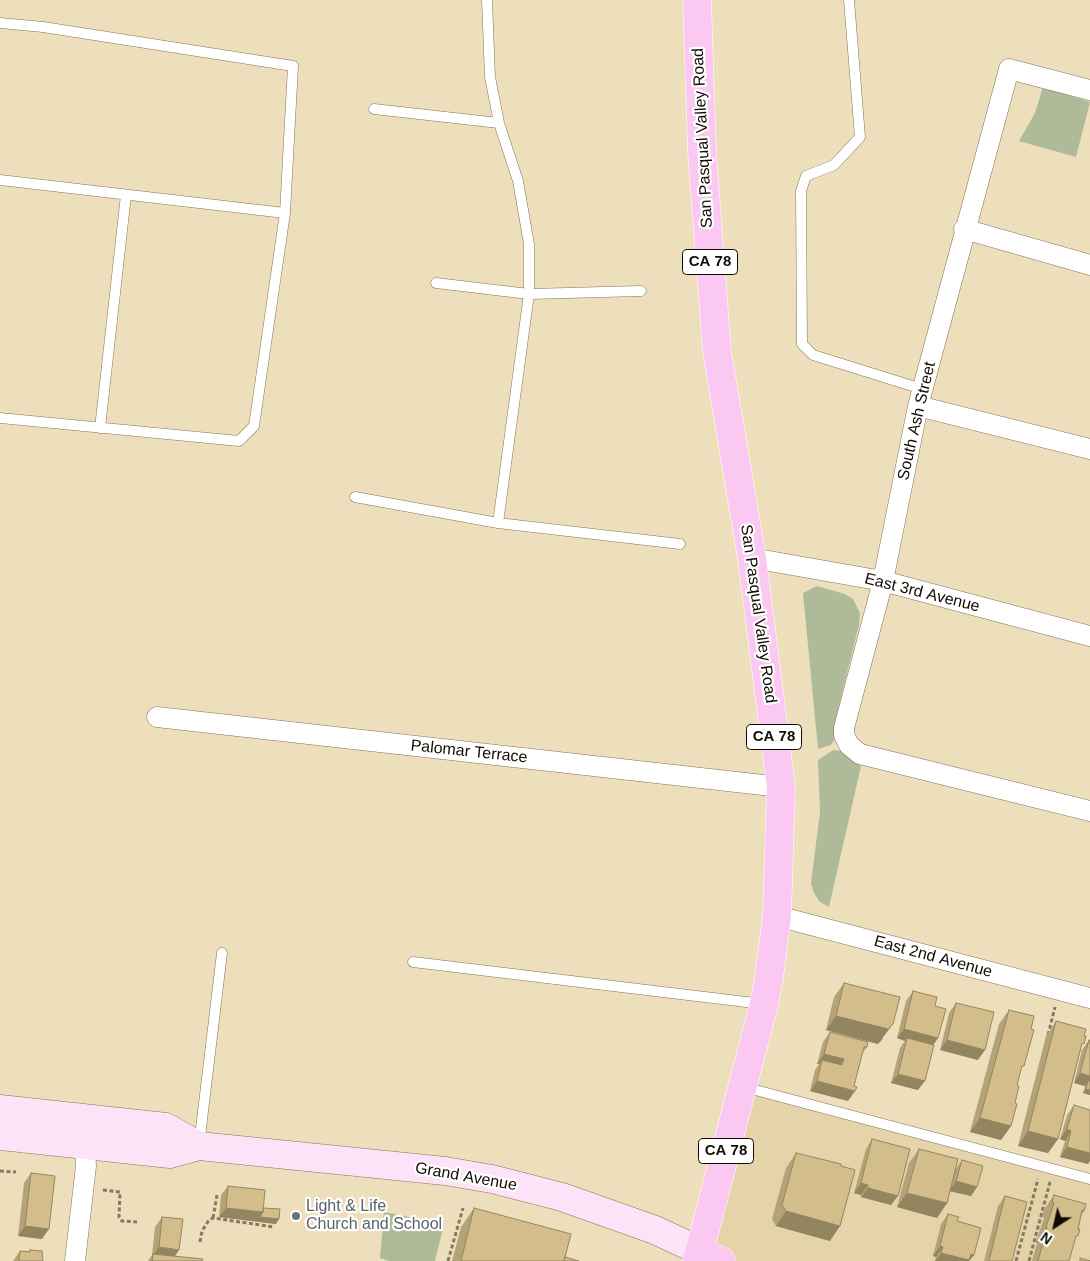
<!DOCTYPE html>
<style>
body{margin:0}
#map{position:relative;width:1090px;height:1261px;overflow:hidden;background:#eedfbc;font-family:Arial,sans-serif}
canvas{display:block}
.north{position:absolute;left:1030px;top:1201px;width:50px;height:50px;-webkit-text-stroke:4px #fff;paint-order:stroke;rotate:215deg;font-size:14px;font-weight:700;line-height:20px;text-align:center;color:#110c03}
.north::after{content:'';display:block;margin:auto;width:18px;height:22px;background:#110c03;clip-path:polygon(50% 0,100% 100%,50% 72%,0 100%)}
</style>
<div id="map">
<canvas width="1090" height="1261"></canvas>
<div class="north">N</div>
</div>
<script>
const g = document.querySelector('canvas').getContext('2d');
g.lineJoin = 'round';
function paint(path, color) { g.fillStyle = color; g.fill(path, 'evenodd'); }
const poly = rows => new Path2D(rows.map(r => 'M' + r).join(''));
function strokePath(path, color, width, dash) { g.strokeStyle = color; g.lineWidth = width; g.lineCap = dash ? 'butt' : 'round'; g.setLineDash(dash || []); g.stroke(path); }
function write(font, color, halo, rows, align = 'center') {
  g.font = font + ' Arial,sans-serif'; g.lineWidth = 4.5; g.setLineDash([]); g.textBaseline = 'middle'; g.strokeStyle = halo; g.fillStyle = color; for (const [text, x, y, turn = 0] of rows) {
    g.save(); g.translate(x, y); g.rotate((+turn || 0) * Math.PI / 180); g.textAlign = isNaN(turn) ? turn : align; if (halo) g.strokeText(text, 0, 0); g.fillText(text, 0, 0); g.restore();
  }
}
paint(poly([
 [743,1087,1090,1179,1090,1261,698,1261]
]), '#e5d3a9');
paint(poly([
 [1043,87,1090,102,1076,157,1019,141,1035,113],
 [817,586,845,594,853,599,860,613,859,625,835,721,835,739,831,745,818,749,803,593],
 [833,750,841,751,861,766,829,907,820,902,814,893,811,883,820,812,818,760],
 [384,1212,444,1224,435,1261,389,1261,380,1258]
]), '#aeba98');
const lane = poly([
 [487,0,490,77,499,123,518,181,529,244,529,294,498,523],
 [849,0,860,137,834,165,806,176,801,191,802,344,813,355,922,389],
 [0,23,43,27,293,66,285,213,254,426,239,441,0,418],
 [374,109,499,123],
 [0,180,285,213],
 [436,283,529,294,641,291],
 [100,428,126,195],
 [355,497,498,523,680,544],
 [413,962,763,1004],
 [744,1087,1090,1179],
 [199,1145,222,953]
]);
const street = poly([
 [1090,90,1009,69,918,406,883,581,844,728,844,735,849,745,860,754,1090,811],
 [964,229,1090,265],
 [918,406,1090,449],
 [752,558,883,581,1090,636],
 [157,717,781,787],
 [777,916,1090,998],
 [75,1261,86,1166,85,1145]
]);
const secondary = poly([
 [0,1109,166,1127,199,1146],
 [0,1136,170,1154,199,1146,445,1171,492,1179,562,1197,655,1230,700,1251]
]);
const primary = poly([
 [697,0,702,152,717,352,752,558,781,787,777,916,769,977,764,1004,697,1261],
 [700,1251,721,1261]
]);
strokePath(lane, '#827555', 11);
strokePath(street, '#827555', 21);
strokePath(secondary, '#827555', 29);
strokePath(primary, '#fff', 29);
strokePath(poly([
 [1048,1035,1055,1007],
 [0,1171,16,1172],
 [103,1190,120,1192,119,1217,122,1221,137,1222],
 [213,1218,217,1195],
 [200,1242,202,1231,209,1220,213,1218,274,1227],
 [448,1261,463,1208],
 [1016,1261,1038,1179],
 [1029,1261,1050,1182]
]), '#847a63', 3, [4, 2.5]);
strokePath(lane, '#fff', 10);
strokePath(street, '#fff', 20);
strokePath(secondary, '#fde3f8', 28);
strokePath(primary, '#fbc8f1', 28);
paint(poly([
 [844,983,883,1039,878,1044,826,1030,834,997],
 [913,991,935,1006,938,1038,933,1045,918,1090,891,1083,900,1048,905,1041,897,1038,906,1001],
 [956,1003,978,1060,940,1050,949,1013],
 [1009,1010,1020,1072,1017,1085,1011,1126,1001,1140,970,1132,999,1024],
 [1056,1021,1081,1049,1058,1139,1048,1153,1018,1146,1046,1036],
 [830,1032,867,1047,862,1054,848,1101,810,1091,815,1070,819,1064,817,1064,823,1042],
 [1089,1040,1090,1095,1083,1093,1085,1086,1074,1083,1082,1050],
 [1074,1105,1088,1164,1060,1157,1065,1141,1060,1139,1067,1115],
 [872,1139,891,1205,861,1197,861,1195,854,1193,866,1149],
 [919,1149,956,1169,962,1160,971,1196,950,1191,947,1203,937,1218,897,1207,909,1163],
 [796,1153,830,1241,776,1226,772,1219,786,1168],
 [31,1173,42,1239,18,1236,24,1183],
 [228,1186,263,1208,276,1224,219,1217,221,1195],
 [1054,1195,1084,1211,1081,1216,1069,1261,1032,1261,1037,1243,1036,1242,1044,1218,1042,1217,1044,1210],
 [1005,1196,1012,1261,984,1261,998,1206],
 [474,1208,565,1257,579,1261,452,1261,461,1227],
 [948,1214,957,1221,974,1255,969,1261,935,1261,936,1257,933,1256,941,1224],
 [162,1217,175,1256,202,1261,148,1261,152,1255,155,1227],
 [30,1250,43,1261,13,1261,20,1251,29,1252]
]), '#b5a378');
paint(poly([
 [836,1016,893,1024,878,1044,826,1030],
 [904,1029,938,1038,932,1047,907,1038,905,1041,897,1038],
 [947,1040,985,1050,978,1060,940,1050],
 [824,1054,844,1059,837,1069,822,1060,819,1064,817,1064],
 [1080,1073,1090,1076,1090,1087,1088,1081,1085,1086,1074,1083],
 [898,1074,925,1081,918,1090,891,1083],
 [817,1081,855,1091,848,1101,810,1091],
 [1086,1089,1090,1090,1090,1095,1083,1093],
 [980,1118,1011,1126,1001,1140,970,1132],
 [1067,1129,1071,1131,1065,1141,1060,1139],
 [1028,1131,1058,1139,1048,1153,1018,1146],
 [1067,1147,1090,1153,1090,1161,1088,1164,1060,1157],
 [956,1181,977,1187,971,1196,949,1191],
 [861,1183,868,1185,861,1195,854,1193],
 [868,1188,898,1196,891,1205,861,1197],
 [907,1193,947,1203,937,1218,897,1207],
 [226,1208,263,1212,279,1219,276,1224,219,1217],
 [786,1211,840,1226,830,1241,776,1226],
 [25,1226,49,1229,42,1239,18,1236],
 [1046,1227,1047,1228,1037,1243,1036,1242],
 [940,1246,943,1247,936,1257,933,1256],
 [159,1247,179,1250,173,1259,152,1257],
 [941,1253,971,1254,974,1255,969,1261,935,1261]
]), '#948561');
const building = poly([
 [844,983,900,997,893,1024,888,1029,836,1016,844,983],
 [913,991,937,997,935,1006,946,1009,938,1038,904,1029,913,991],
 [956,1003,994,1012,985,1050,947,1040,956,1003],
 [1009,1010,1034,1016,1031,1029,1034,1030,1024,1066,1022,1066,1017,1085,1019,1086,1015,1103,1017,1104,1011,1126,980,1118,1009,1010],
 [1056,1021,1086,1029,1084,1036,1086,1036,1084,1044,1082,1043,1058,1139,1028,1131,1056,1021],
 [830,1032,868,1042,867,1047,864,1047,854,1086,857,1087,855,1091,817,1081,822,1060,842,1065,844,1059,824,1054,830,1032],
 [907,1038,934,1045,925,1081,898,1074,907,1038],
 [1089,1040,1090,1041,1090,1076,1080,1073,1089,1040],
 [1088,1081,1090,1081,1090,1090,1086,1089,1088,1081],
 [1074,1105,1090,1110,1090,1153,1067,1147,1071,1131,1067,1129,1074,1105],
 [872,1139,910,1149,898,1196,868,1188,868,1185,861,1183,872,1139],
 [919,1149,958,1159,947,1203,907,1193,919,1149],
 [796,1153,841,1164,841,1166,855,1170,840,1226,786,1211,782,1205,796,1153],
 [962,1160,983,1166,977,1187,956,1181,962,1160],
 [31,1173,55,1176,49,1229,25,1226,31,1173],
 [228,1186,265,1190,263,1212,226,1208,228,1186],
 [1054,1195,1086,1204,1084,1211,1082,1210,1078,1229,1080,1229,1078,1236,1076,1236,1069,1261,1038,1261,1047,1228,1046,1227,1054,1203,1052,1202,1054,1195],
 [1005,1196,1027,1202,1012,1261,989,1261,1005,1196],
 [263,1208,280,1209,279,1219,260,1217,263,1212,263,1208],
 [474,1208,571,1234,564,1261,461,1261,474,1208],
 [948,1214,959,1217,957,1221,981,1228,974,1255,971,1254,969,1260,941,1253,943,1247,940,1246,948,1214],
 [162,1217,183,1219,179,1250,159,1247,162,1217],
 [30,1250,42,1251,43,1261,19,1261,20,1251,30,1252,30,1250],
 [153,1254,203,1259,202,1261,152,1261,153,1254],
 [565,1257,579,1261,564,1261,565,1257],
 [1080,1258,1090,1261,1080,1261,1080,1258]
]);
paint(building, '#d3be8b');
strokePath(building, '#948561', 1);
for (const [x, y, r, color] of [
 [296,1216,5,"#6b7280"]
]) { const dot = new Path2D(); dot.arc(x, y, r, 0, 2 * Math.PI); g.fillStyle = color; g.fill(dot); strokePath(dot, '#fff', 2); }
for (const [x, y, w] of [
 [710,262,55],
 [774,737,55],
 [726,1151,55]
]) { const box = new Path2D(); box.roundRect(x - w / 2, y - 12.5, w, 25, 4); g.fillStyle = '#fff'; g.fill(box); strokePath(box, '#110c03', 1); }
write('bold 15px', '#110c03', null, [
 ["CA 78",710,262],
 ["CA 78",774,737],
 ["CA 78",726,1151]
]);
write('16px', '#110c03', '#fff', [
 ["San Pasqual Valley Road",703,138,-93],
 ["South Ash Street",917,421,-77],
 ["East 3rd Avenue",922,593,14],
 ["San Pasqual Valley Road",758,614,82],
 ["Palomar Terrace",469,752,6],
 ["East 2nd Avenue",933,957,15],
 ["Grand Avenue",466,1177,10]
]);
write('16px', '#5b616d', '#fff', [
 ["Light & Life",306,1207],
 ["Church and School",306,1225]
], 'left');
</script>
